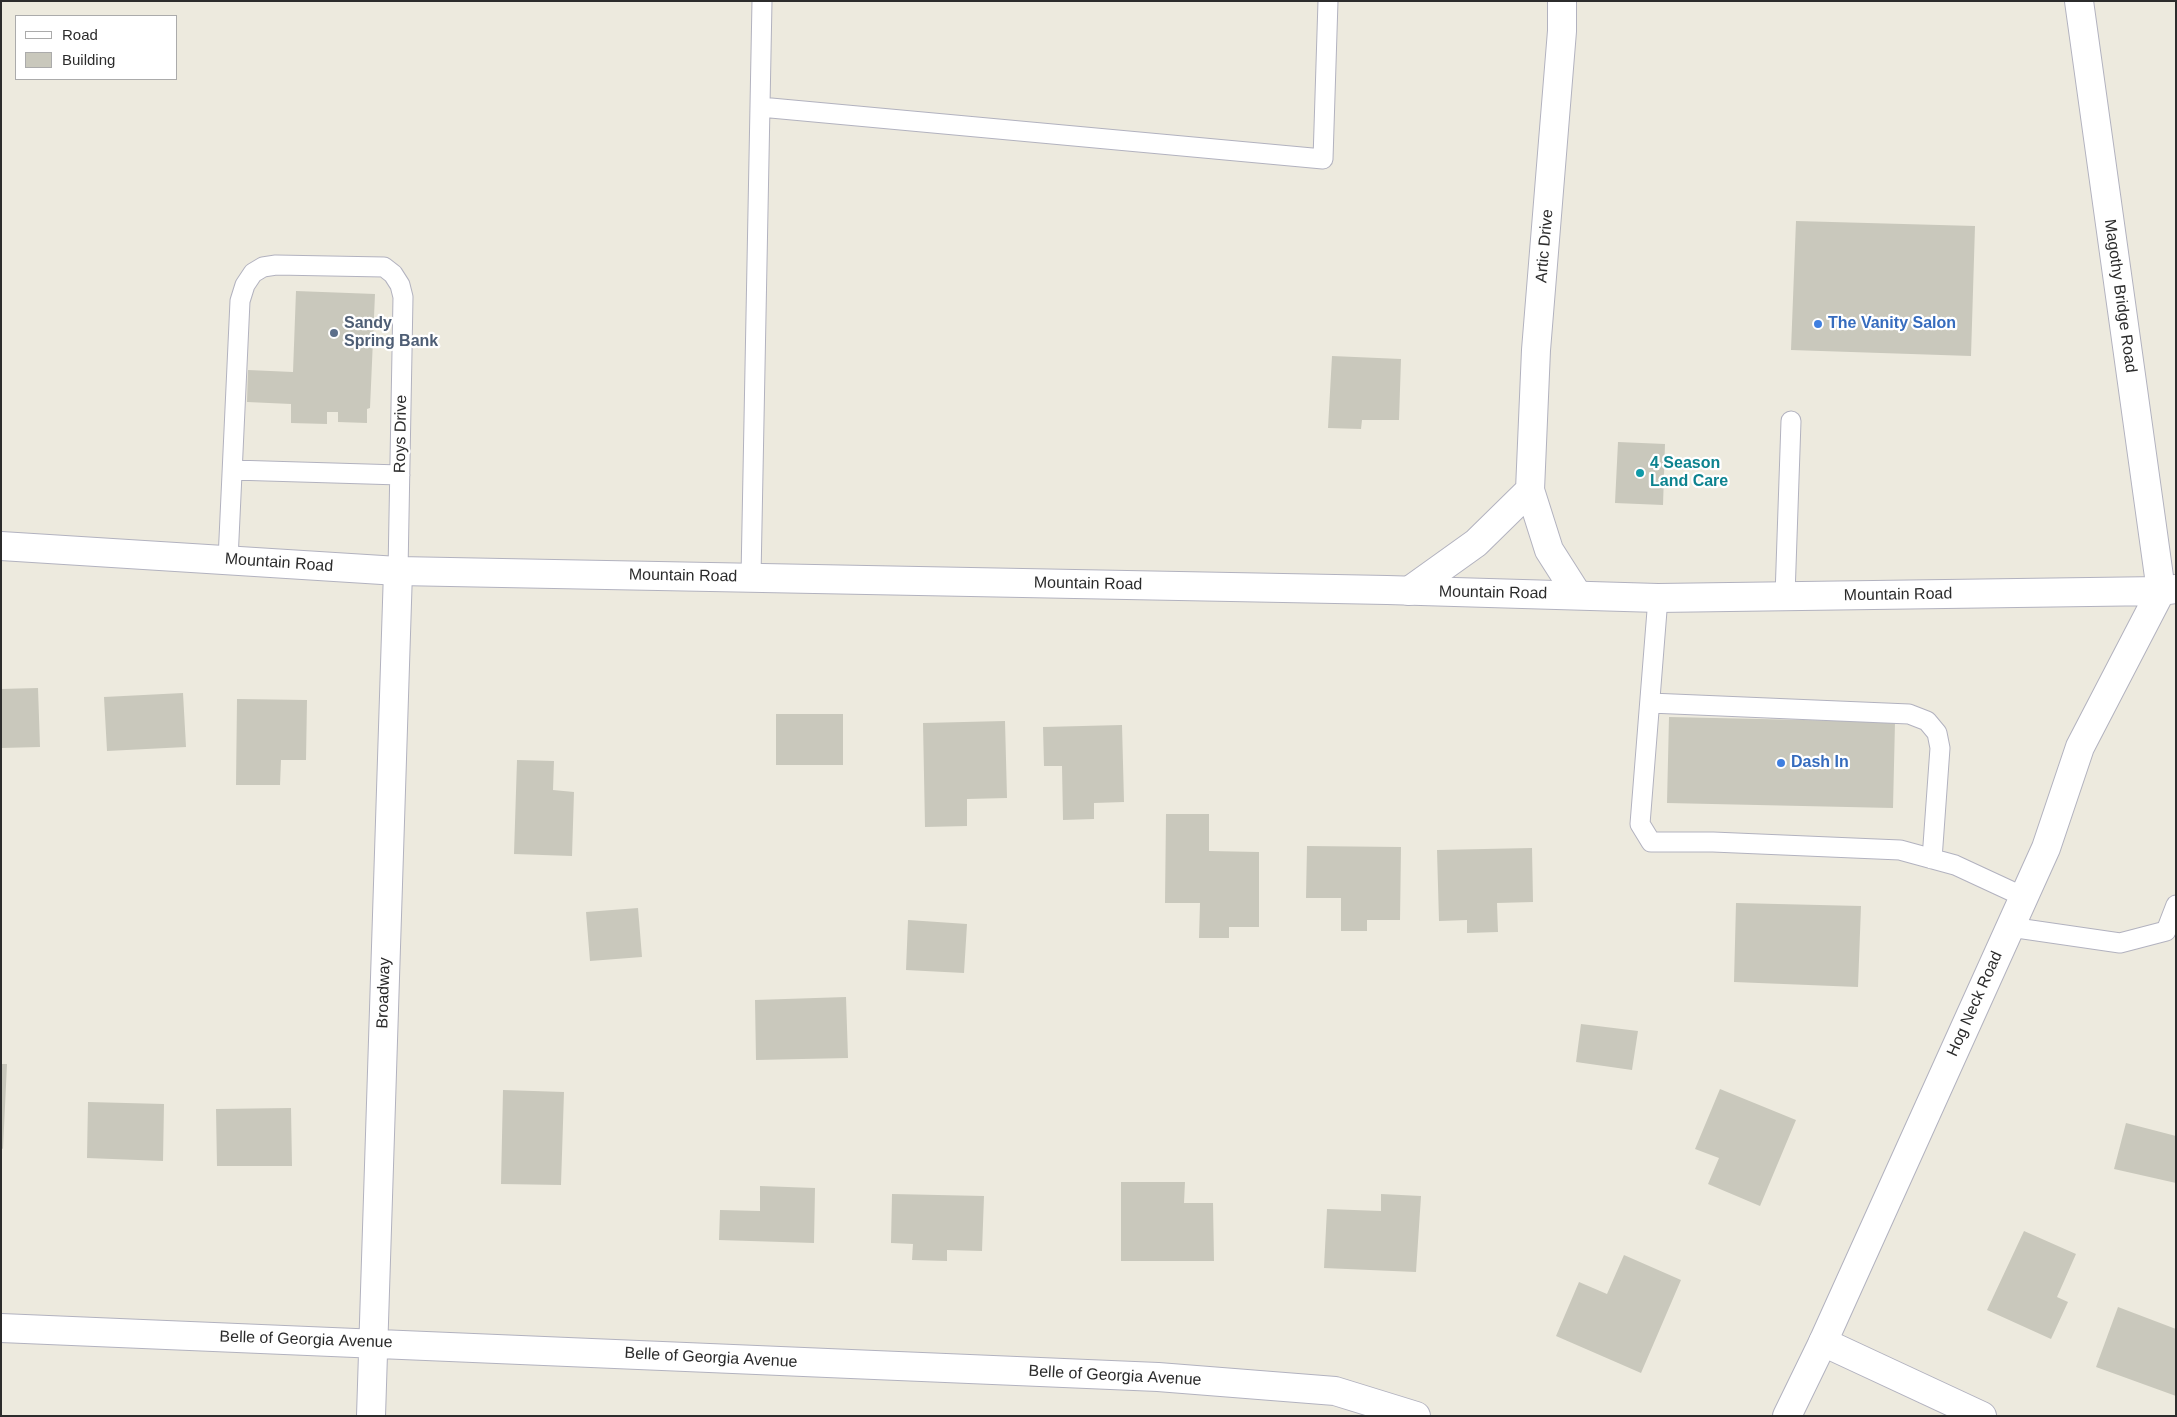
<!DOCTYPE html>
<style>
body{margin:0}
#map{position:relative;width:2177px;height:1417px;overflow:hidden;background:#edeade;font-family:Arial,sans-serif}
canvas{display:block}
.frame{position:absolute;inset:0;border:2px solid #2c2c2c;pointer-events:none}
.legend{position:absolute;left:15px;top:15px;width:162px;height:65px;box-sizing:border-box;background:#fff;border:1px solid #ababab;margin:0;padding:6px 9px;list-style:none;font-size:15px;color:#2c2c2c}
.legend li{display:flex;align-items:center;gap:10px;height:25px}
.legend b{width:25px;border:1px solid #ababab}
</style>
<div id="map">
<canvas width="2177" height="1417"></canvas>
<div class="frame"></div>
<ul class="legend">
<li><b style="height:6px;background:#fff"></b>Road</li>
<li><b style="height:14px;background:#c9c8bc"></b>Building</li>
</ul>
</div>
<script>
const g = document.querySelector('canvas').getContext('2d');
g.lineJoin = 'round';
function paint(path, color) { g.fillStyle = color; g.fill(path, 'evenodd'); }
const poly = rows => new Path2D(rows.map(r => 'M' + r).join(''));
function strokePath(path, color, width, dash) { g.strokeStyle = color; g.lineWidth = width; g.lineCap = dash ? 'butt' : 'round'; g.setLineDash(dash || []); g.stroke(path); }
function write(font, color, halo, rows, align = 'center') {
  g.font = font + ' Arial,sans-serif'; g.lineWidth = 4.5; g.setLineDash([]); g.textBaseline = 'middle'; g.strokeStyle = halo; g.fillStyle = color; for (const [text, x, y, turn = 0] of rows) {
    g.save(); g.translate(x, y); g.rotate((+turn || 0) * Math.PI / 180); g.textAlign = isNaN(turn) ? turn : align; if (halo) g.strokeText(text, 0, 0); g.fillText(text, 0, 0); g.restore();
  }
}
paint(poly([
 [1796,221,1975,226,1971,356,1791,350],
 [296,291,375,294,370,408,367,409,367,423,338,422,338,412,327,412,327,424,291,423,291,404,247,402,248,370,293,372],
 [1332,356,1401,359,1399,420,1362,420,1361,429,1328,428],
 [1618,442,1665,444,1663,505,1615,503],
 [38,688,40,747,1,748,1,689],
 [183,693,186,747,107,751,104,697],
 [237,699,307,700,306,760,281,760,280,785,236,785],
 [776,714,843,714,843,765,776,765],
 [1669,717,1895,722,1893,808,1667,803],
 [1005,721,1007,798,967,799,967,826,925,827,923,723],
 [1122,725,1124,802,1094,803,1094,819,1063,820,1062,766,1044,766,1043,727],
 [517,760,554,761,553,790,574,792,572,856,514,854],
 [1166,814,1209,814,1209,851,1259,852,1259,927,1229,927,1229,938,1199,938,1200,903,1165,903],
 [1307,846,1401,847,1400,920,1367,920,1367,931,1341,931,1341,898,1306,898],
 [1532,848,1533,902,1497,903,1498,932,1467,933,1467,920,1439,921,1437,850],
 [1736,903,1861,906,1858,987,1734,982],
 [638,908,642,957,590,961,586,912],
 [908,920,967,924,964,973,906,970],
 [846,997,848,1058,756,1060,755,1000],
 [1581,1024,1638,1031,1632,1070,1576,1062],
 [1,1064,7,1064,3,1149,1,1148],
 [1720,1089,1796,1120,1760,1206,1708,1184,1719,1158,1695,1149],
 [503,1090,564,1092,561,1185,501,1184],
 [88,1102,164,1104,163,1161,87,1158],
 [291,1108,292,1166,217,1166,216,1109],
 [2126,1123,2176,1136,2176,1183,2114,1169],
 [1121,1182,1185,1182,1184,1203,1213,1203,1214,1261,1121,1261],
 [760,1186,815,1188,814,1243,719,1240,720,1210,760,1211],
 [892,1194,984,1196,982,1251,947,1250,947,1261,912,1260,913,1244,891,1243],
 [1381,1194,1421,1196,1416,1272,1324,1268,1327,1209,1381,1211],
 [2024,1231,2076,1254,2057,1297,2068,1302,2051,1339,1987,1310],
 [1624,1255,1681,1280,1641,1373,1556,1336,1579,1282,1607,1294],
 [2118,1307,2176,1329,2176,1396,2096,1367]
]), '#c9c8bc');
const service = poly([
 [760,107,1323,159,1328,1],
 [233,470,400,475],
 [228,560,240,301,245,285,253,273,263,267,276,265,384,267,393,274,400,285,403,297,398,571],
 [751,577,762,1],
 [1785,596,1791,421],
 [1658,598,1640,824,1651,842,1713,842,1900,850,1955,865,2024,897],
 [1650,703,1909,714,1927,721,1937,733,1940,748,1932,859],
 [2010,927,2120,943,2166,931,2176,905]
]);
const minor = poly([
 [1562,1,1562,31,1536,350,1530,490,1549,550,1577,594],
 [1409,591,1476,543,1530,490],
 [1,1328,1158,1377,1335,1391,1416,1416],
 [1823,1342,1982,1416],
 [371,1416,398,571]
]);
const secondary = poly([
 [1,546,398,571,1387,590,1658,598,2161,591,2176,589],
 [1787,1416,1823,1342,2046,848,2080,747,2161,591,2079,1]
]);
strokePath(service, '#b2b2bf', 21);
strokePath(minor, '#b2b2bf', 30);
strokePath(secondary, '#b2b2bf', 30);
strokePath(service, '#fff', 19);
strokePath(minor, '#fff', 28);
strokePath(secondary, '#fff', 28);
for (const [x, y, r, color] of [
 [1818,324,5,"#3f7fe0"],
 [334,333,5,"#5c6f8a"],
 [1640,473,5,"#0f9aa8"],
 [1781,763,5,"#3f7fe0"]
]) { const dot = new Path2D(); dot.arc(x, y, r, 0, 2 * Math.PI); g.fillStyle = color; g.fill(dot); strokePath(dot, '#fff', 2); }
write('16px', '#2c2c2c', '#fff', [
 ["Artic Drive",1545,246,-85],
 ["Magothy Bridge Road",2120,296,82],
 ["Roys Drive",401,434,-89],
 ["Mountain Road",279,563,4],
 ["Mountain Road",683,576,1],
 ["Mountain Road",1088,584,1],
 ["Mountain Road",1493,593,1],
 ["Mountain Road",1898,595,-1],
 ["Broadway",384,993,-88],
 ["Hog Neck Road",1975,1004,-66],
 ["Belle of Georgia Avenue",306,1340,2],
 ["Belle of Georgia Avenue",711,1358,3],
 ["Belle of Georgia Avenue",1115,1376,3]
]);
write('bold 16px', '#4e5e75', '#fff', [
 ["Sandy",344,324],
 ["Spring Bank",344,342]
], 'left');
write('bold 16px', '#366cbe', '#fff', [
 ["The Vanity Salon",1828,324],
 ["Dash In",1791,763]
], 'left');
write('bold 16px', '#0d838f', '#fff', [
 ["4 Season",1650,464],
 ["Land Care",1650,482]
], 'left');
</script>
